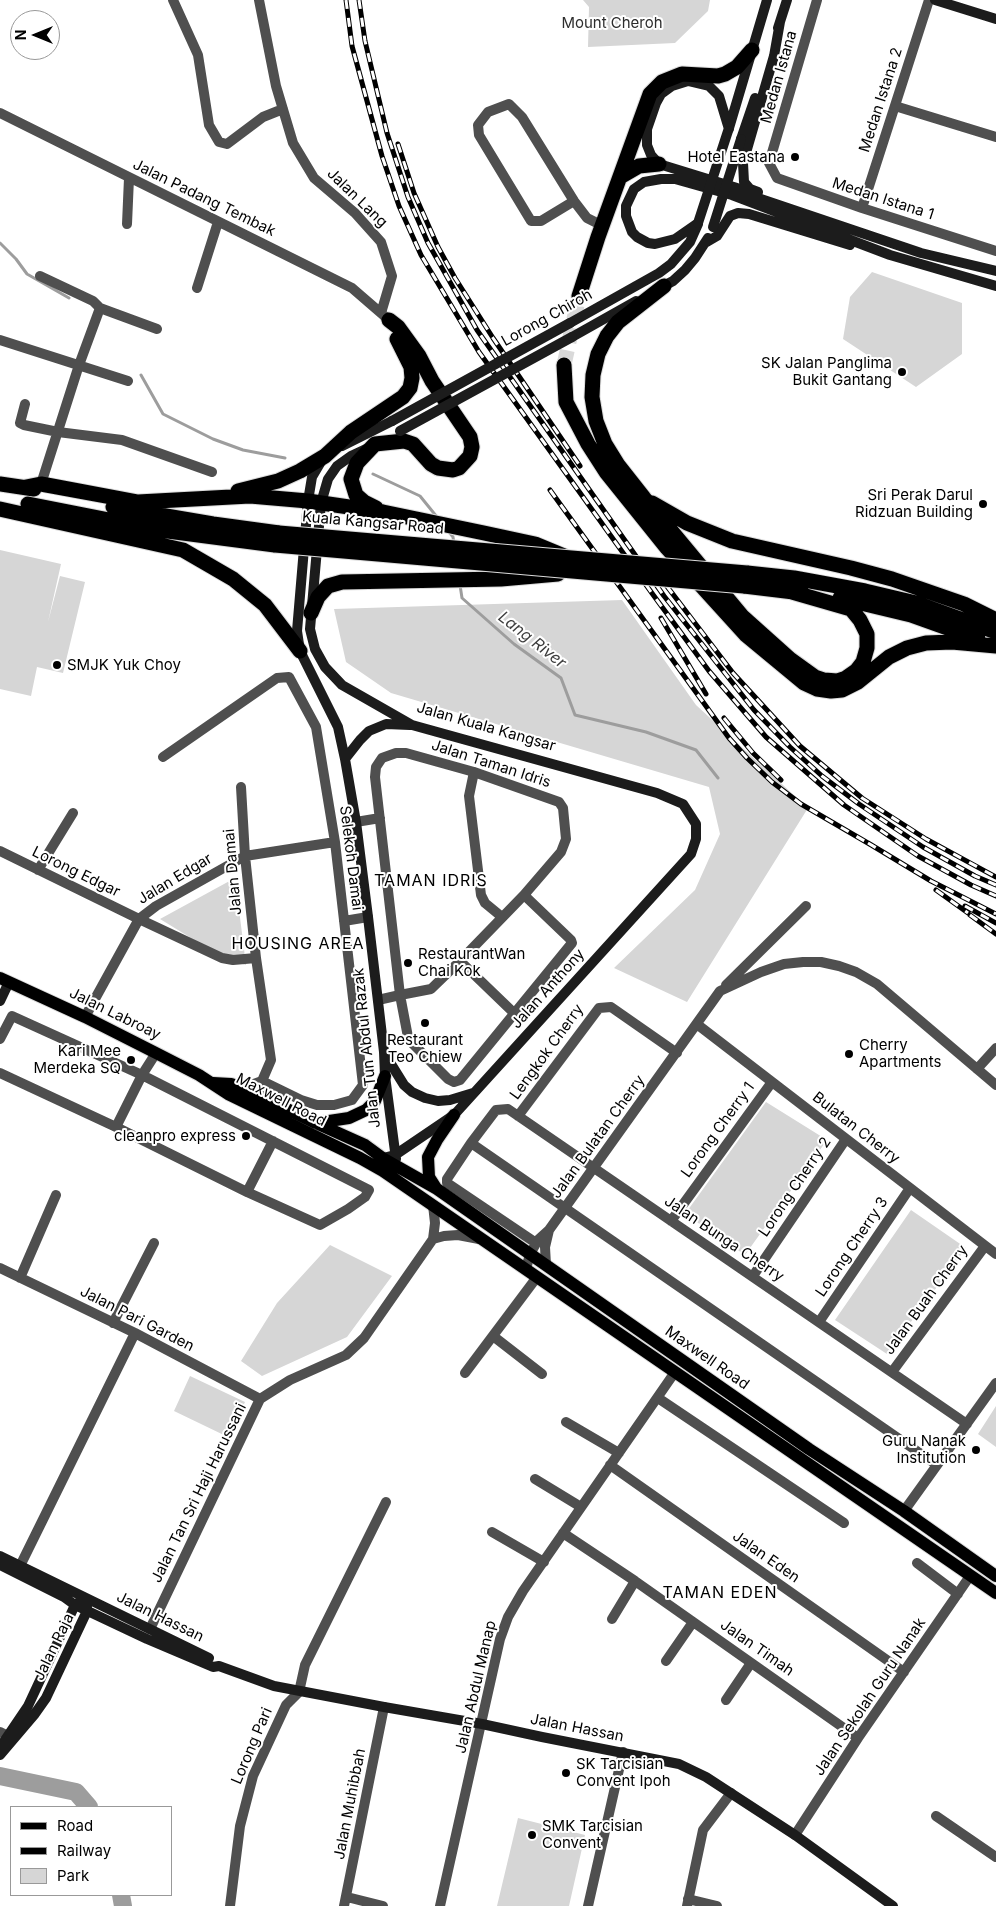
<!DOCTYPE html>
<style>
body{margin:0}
#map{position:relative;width:996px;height:1906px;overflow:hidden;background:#fff;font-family:Inter,sans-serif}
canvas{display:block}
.legend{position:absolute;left:10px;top:1806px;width:162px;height:90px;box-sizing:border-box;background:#fff;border:1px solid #999;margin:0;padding:6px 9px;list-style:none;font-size:15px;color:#000}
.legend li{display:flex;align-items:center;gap:10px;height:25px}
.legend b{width:25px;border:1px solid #999}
.north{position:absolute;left:10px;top:10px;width:50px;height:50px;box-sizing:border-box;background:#fff;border:1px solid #999;border-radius:50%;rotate:270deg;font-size:14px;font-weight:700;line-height:20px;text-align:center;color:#000}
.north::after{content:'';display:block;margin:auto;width:18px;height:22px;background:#000;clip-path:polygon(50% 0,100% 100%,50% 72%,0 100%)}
</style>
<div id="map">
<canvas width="996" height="1906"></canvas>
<ul class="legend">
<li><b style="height:6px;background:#000"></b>Road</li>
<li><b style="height:6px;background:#000"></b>Railway</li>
<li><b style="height:14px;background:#d6d6d6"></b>Park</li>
</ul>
<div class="north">N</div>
</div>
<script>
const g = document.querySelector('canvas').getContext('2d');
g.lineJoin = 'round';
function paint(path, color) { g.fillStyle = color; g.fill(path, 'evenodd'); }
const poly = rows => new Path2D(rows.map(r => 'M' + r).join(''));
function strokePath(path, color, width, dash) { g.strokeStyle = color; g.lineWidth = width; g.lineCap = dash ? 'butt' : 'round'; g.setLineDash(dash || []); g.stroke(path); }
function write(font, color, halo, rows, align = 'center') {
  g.font = font + ' Inter,sans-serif'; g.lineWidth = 4; g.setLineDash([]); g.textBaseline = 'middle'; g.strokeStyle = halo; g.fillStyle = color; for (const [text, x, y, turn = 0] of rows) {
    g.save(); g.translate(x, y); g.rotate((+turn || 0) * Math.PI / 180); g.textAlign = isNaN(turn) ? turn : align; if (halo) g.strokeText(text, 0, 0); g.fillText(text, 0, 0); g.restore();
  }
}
paint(poly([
 [583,0,710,0,708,11,675,43,588,47,589,7],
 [872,272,962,303,962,354,916,387,843,339,850,297],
 [0,550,61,564,48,622,60,576,85,582,63,673,37,667,31,696,0,689],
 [622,600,696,705,808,808,687,1002,614,968,695,890,720,834,709,787,391,693,346,662,334,609],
 [235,878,246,965,227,960,160,919],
 [766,1102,827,1140,745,1255,685,1214],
 [911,1210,966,1248,887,1354,835,1320],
 [330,1245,392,1276,347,1337,262,1376,241,1361,277,1303],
 [190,1376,245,1402,228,1437,174,1411],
 [996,1406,996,1447,978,1434],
 [518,1818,585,1835,569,1906,497,1906]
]), '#d6d6d6');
strokePath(poly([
 [0,243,16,259,27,274,69,298],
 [141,375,163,414,213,439,243,450,285,458],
 [373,474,420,496,437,517],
 [449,532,453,537,454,544],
 [460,585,462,598,514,644,561,678,575,715,646,732,696,750,718,778]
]), '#9d9d9d', 3);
strokePath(poly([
 [0,1776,76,1792,89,1807],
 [121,1895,123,1906]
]), '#9d9d9d', 18);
strokePath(poly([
 [564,365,579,296]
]), '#d9d9d9', 15, [15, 8]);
const primary = poly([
 [0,978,85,1017,156,1053,199,1075,228,1094,360,1158,383,1171,996,1593],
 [213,1083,231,1084,243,1088,316,1123,365,1145,384,1159,437,1189,809,1449,904,1511,996,1576],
 [316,1123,349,1118,366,1110,375,1101,385,1076],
 [436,1188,429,1177,428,1157,437,1140,454,1115]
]);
const highway = poly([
 [620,177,639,166,659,164],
 [664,286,618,322,607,336,598,354,593,375,592,397,596,421,605,444,618,465,644,498,742,616,790,659,815,677,824,680,837,681,846,678,856,671,863,662,867,648,867,634,860,620,851,609,792,592],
 [579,296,598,237,650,94,662,82,682,74,718,76,725,74,737,67,752,50],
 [564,365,566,402,588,444,606,472,667,548,746,635,804,683,817,689,831,691,842,690,858,682,889,657,907,648,926,643,952,642,996,646],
 [0,484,34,489],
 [26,487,41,484,52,486,138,502,250,496,308,501,383,512,484,533,535,544,564,556],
 [238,491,278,481,300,471,325,456,351,432,403,397,410,388,412,378,411,367,397,339],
 [652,503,687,523,732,541,851,568,892,579,964,604,996,620],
 [28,504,160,530,275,545],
 [113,507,213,524,279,533],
 [376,508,364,502,356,495,351,479,357,463,375,444,404,441,413,444,431,464,438,468,453,470,459,468,470,456,472,447,470,437,432,381,419,356,398,327,389,320],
 [0,509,183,550,233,579,265,605,300,651],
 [747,573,794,578,865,591,916,603,996,632],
 [744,586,802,593],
 [840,598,911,615,978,639],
 [311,613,318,597,328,586,342,582,501,579,558,574]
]);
strokePath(primary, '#dbdbdb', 14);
strokePath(highway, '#dbdbdb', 17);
strokePath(poly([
 [173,0,198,55,209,125,219,142,227,144,263,117,283,109],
 [259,0,276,86,293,143,314,178,355,213,381,242,392,276,381,313],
 [817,0,769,163,777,178,862,208,996,251],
 [895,106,996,137],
 [0,113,352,288,389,320],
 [574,201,541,221,531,221,479,135,478,125,488,112,509,104,522,117,574,201,587,218,603,226],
 [862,208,929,0],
 [127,224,129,178],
 [40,276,93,301,100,308,79,365,41,484],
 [197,288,218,222],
 [100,308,157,329],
 [0,340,128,381],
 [25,404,20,423,24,425,58,432,122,440,212,472],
 [163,757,277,678,289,677,316,727,335,842,363,1085,352,1100,334,1105,317,1105,301,1100,262,1081],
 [474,772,469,796,481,895,485,903,502,917],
 [241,787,245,856,256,958,271,1060,262,1081,243,1088],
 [356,822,380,818],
 [0,851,139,919,222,958,233,960,256,958],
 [38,870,73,813],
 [344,921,368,917],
 [460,961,515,1014],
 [726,985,806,906],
 [378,1000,400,995,431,989,460,961,524,895,561,852,566,839,563,808,559,802,474,772,406,753,396,753,382,758,376,767,375,777,400,995,408,1037,410,1041,448,1079,454,1082,460,1080,572,943,571,940,524,895],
 [85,1017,139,919,156,906,245,856,335,842],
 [698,1025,996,1254],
 [0,1039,12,1016,142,1075,369,1190,365,1197,348,1209,320,1225,247,1192,116,1127,0,1073],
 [977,1069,996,1048],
 [518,1116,599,1008,611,1007,677,1053],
 [116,1127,142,1075,156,1053],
 [471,1143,937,1465],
 [247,1192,273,1141],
 [671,1221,772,1082],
 [433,1239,444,1236,458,1235,479,1239],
 [536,1243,447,1183,447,1179,471,1143,496,1110,508,1109,967,1424],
 [546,1265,545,1247,549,1230],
 [0,1268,135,1333,260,1399],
 [526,1269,530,1254,538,1240,549,1230,720,991,761,972,784,964,803,962,821,962,839,966,856,972,877,984,996,1085],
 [753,1276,846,1139],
 [20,1278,56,1195],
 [819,1322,910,1188],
 [113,1323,154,1243],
 [493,1336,542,1374],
 [892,1372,985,1246],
 [465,1373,537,1277],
 [658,1398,844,1523],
 [566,1422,619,1453],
 [610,1465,904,1672],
 [535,1479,581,1507],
 [904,1511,996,1383],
 [492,1532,544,1562],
 [563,1533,635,1581,858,1738],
 [917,1563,958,1594],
 [20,1566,135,1333],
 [612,1619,635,1581],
 [150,1629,260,1399,290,1380,346,1355,364,1338,433,1239,435,1223,433,1205],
 [666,1661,693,1622],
 [726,1700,751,1663],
 [0,1732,8,1736],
 [936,1816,996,1857],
 [795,1835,858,1738,970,1576],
 [347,1897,383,1906],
 [688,1899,717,1906],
 [230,1906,240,1826,253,1776,286,1705,299,1692,305,1665,386,1502],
 [344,1906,384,1707],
 [440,1906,500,1639,508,1617,523,1591,675,1372],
 [588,1906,623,1752],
 [687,1906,703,1830,731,1793]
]), '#4f4f4f', 10);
strokePath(poly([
 [935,0,996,19],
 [778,28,787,0],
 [729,128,767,0],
 [729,129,719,96,709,86,688,81,672,86,661,94,656,103,647,129,647,145,651,155,659,164,737,188,752,196,921,253,996,271],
 [741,139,755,98],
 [758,192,750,189,744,182,743,163,774,56,780,22],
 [698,223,675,239,655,244,648,243,637,237,632,232,626,216,626,206,634,189,644,182,661,179,675,179,732,195,890,255,996,286],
 [705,243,717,236,730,216,738,213,749,214,850,245],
 [660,288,673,281,685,270,695,258,708,238],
 [570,323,659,273,671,264,690,242,698,224],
 [572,337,636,301],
 [342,446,392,421],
 [366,449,351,456,337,466,328,479,321,503,310,629,315,649,325,667,342,685,412,725,657,793,683,804,696,824,696,839,691,854,454,1115,395,1155,379,1159],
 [322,460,312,477,308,501,297,631,300,651,338,727,345,759,356,822,368,917,384,1052,385,1076,396,1159],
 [345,759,360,740,369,731,386,724,410,725],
 [0,1001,9,982],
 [386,1056,404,1085,412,1092,425,1098,438,1101,450,1100,473,1093],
 [0,1556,209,1658],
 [0,1565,64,1597,75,1605,147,1639,213,1667,219,1666,274,1686,384,1707,482,1724,542,1737,679,1764,706,1777,795,1835,893,1906],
 [3,1743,28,1706,75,1605,81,1601],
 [0,1755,34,1715,46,1698,87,1611,87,1607]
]), '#1c1c1c', 10);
strokePath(primary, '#000', 12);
strokePath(highway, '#000', 15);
const rail = poly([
 [346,0,352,46,382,156,399,206,421,255,479,352,654,596,709,671,766,737,844,805,918,856,971,885,996,896],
 [359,0,365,41,387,133,408,197,428,243,477,330,664,596,754,710,790,747,822,776,859,804,923,847,975,876,996,885],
 [398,144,414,193,438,247,455,278,493,338,580,466],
 [550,490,729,738,747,758,772,782,801,804,873,846],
 [656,572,733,673,800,746,862,798,926,839,996,877],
 [661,618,706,694],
 [724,718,753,753,781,780],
 [868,843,931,881,996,914],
 [936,890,968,913],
 [965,906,996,923],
 [970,915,996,934]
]);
strokePath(rail, '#000', 5);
strokePath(rail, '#fff', 3, [9]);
const highwayBridge = poly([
 [279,533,747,573],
 [275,545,744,586]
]);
strokePath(highwayBridge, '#dbdbdb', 17, []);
strokePath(poly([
 [698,223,728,131],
 [713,227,741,139],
 [392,421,570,323],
 [400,431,572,337]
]), '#1c1c1c', 10);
strokePath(highwayBridge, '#000', 15);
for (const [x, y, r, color] of [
 [795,157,5,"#000"],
 [902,372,5,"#000"],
 [983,504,5,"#000"],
 [57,665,5,"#000"],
 [408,963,5,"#000"],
 [425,1023,5,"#000"],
 [849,1054,5,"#000"],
 [131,1060,5,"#000"],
 [246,1136,5,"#000"],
 [976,1450,5,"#000"],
 [566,1773,5,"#000"],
 [532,1835,5,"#000"]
]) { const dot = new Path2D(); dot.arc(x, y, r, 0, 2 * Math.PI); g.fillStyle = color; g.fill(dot); strokePath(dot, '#fff', 2); }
write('15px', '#2d2d2d', '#fff', [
 ["Mount Cheroh",612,23]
]);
write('15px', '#000', '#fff', [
 ["Medan Istana",779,77,-74],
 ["Medan Istana 2",881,100,-72],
 ["Jalan Padang Tembak",204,198,26],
 ["Jalan Lang",357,198,44],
 ["Medan Istana 1",883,199,18],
 ["Lorong Chiroh",547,318,-29],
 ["Kuala Kangsar Road",373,523,5],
 ["Jalan Kuala Kangsar",486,727,16],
 ["Jalan Taman Idris",491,764,18],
 ["Selekoh Damai",351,858,83],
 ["Lorong Edgar",76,872,26],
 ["Jalan Damai",233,872,-95],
 ["Jalan Edgar",175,879,-31],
 ["Jalan Anthony",548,989,-48],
 ["Jalan Labroay",115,1014,26],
 ["Jalan Tun Abdul Razak",367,1048,-96],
 ["Lengkok Cherry",547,1052,-54],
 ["Maxwell Road",281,1100,27],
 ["Bulatan Cherry",856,1128,38],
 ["Lorong Cherry 1",718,1130,-54],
 ["Jalan Bulatan Cherry",598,1137,-54],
 ["Lorong Cherry 2",795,1187,-56],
 ["Jalan Bunga Cherry",724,1239,34],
 ["Lorong Cherry 3",852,1247,-56],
 ["Jalan Buah Cherry",926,1300,-54],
 ["Jalan Pari Garden",137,1319,27],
 ["Maxwell Road",707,1358,35],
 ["Jalan Tan Sri Haji Harussani",199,1493,-64],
 ["Jalan Eden",766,1557,35],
 ["Jalan Hassan",160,1617,26],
 ["Jalan Raja",54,1647,-64],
 ["Jalan Timah",757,1648,35],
 ["Jalan Abdul Manap",476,1687,-77],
 ["Jalan Sekolah Guru Nanak",870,1697,-56],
 ["Jalan Hassan",577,1728,11],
 ["Lorong Pari",252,1746,-67],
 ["Jalan Muhibbah",350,1804,-79]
]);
write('15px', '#000', '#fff', [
 ["Hotel Eastana",785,157],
 ["SK Jalan Panglima",892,363],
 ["Bukit Gantang",892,380],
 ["Sri Perak Darul",973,495],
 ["Ridzuan Building",973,512],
 ["SMJK Yuk Choy",67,665,"left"],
 ["RestaurantWan",418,954,"left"],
 ["Chai Kok",418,971,"left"],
 ["Restaurant",425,1040,"center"],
 ["Teo Chiew",425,1057,"center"],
 ["Cherry",859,1045,"left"],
 ["Apartments",859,1062,"left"],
 ["Kari Mee",121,1051],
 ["Merdeka SQ",121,1068],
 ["cleanpro express",236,1136],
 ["Guru Nanak",966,1441],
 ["Institution",966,1458],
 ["SK Tarcisian",576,1764,"left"],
 ["Convent Ipoh",576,1781,"left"],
 ["SMK Tarcisian",542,1826,"left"],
 ["Convent",542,1843,"left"]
], 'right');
write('italic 16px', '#3e3e3e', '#fff', [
 ["Lang River",532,640,38]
]);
g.letterSpacing = '1px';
write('16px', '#000', '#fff', [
 ["TAMAN IDRIS",431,881],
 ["HOUSING AREA",298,944],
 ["TAMAN EDEN",720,1593]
]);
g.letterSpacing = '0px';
</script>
